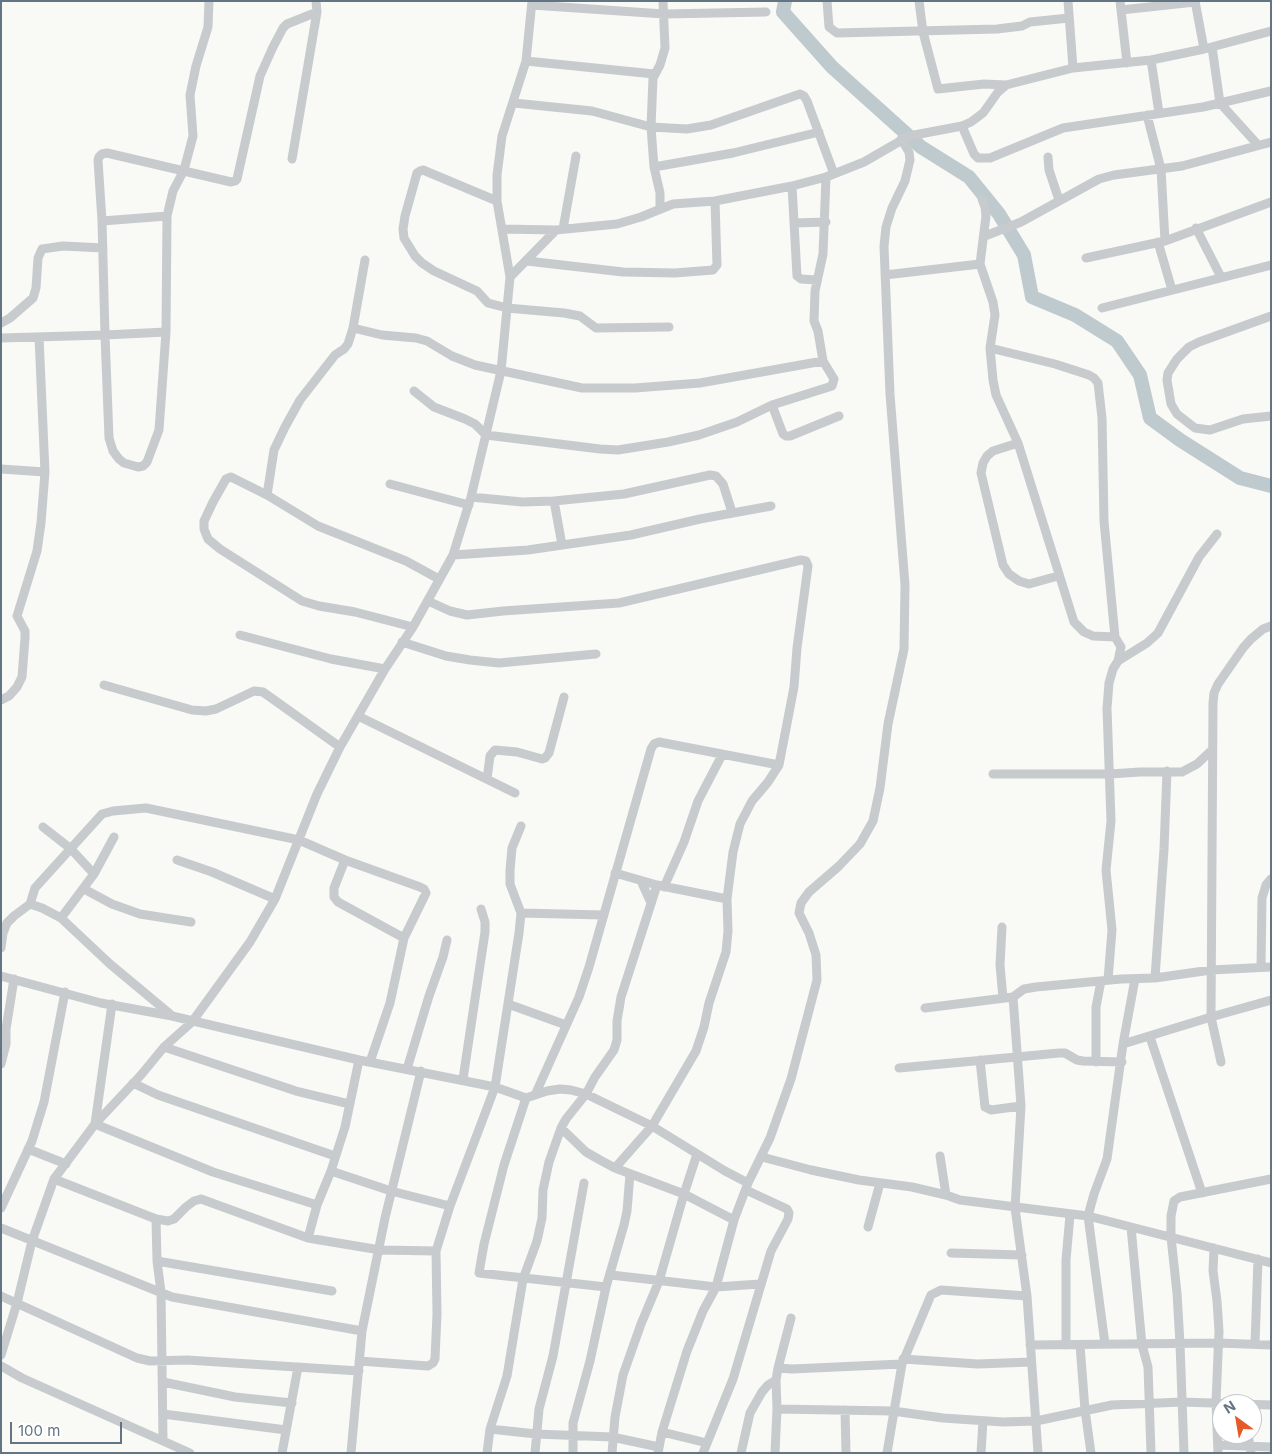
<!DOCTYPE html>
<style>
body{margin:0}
#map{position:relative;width:1272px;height:1454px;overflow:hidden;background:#f9f9f6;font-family:Inter,sans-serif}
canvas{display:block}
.frame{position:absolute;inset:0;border:2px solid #637482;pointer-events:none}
.north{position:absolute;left:1212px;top:1394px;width:50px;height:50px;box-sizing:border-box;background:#fff;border:1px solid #c1c7cd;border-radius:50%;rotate:328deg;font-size:14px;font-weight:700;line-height:20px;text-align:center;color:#637482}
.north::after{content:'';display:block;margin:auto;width:18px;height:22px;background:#e65a29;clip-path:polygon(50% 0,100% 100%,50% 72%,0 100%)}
.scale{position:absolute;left:10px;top:1422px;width:112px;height:22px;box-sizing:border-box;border:2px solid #637482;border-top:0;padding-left:6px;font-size:15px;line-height:18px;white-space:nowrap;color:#637482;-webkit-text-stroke:4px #fff;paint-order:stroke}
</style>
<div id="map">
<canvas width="1272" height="1454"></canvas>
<div class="frame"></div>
<div class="north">N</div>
<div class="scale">100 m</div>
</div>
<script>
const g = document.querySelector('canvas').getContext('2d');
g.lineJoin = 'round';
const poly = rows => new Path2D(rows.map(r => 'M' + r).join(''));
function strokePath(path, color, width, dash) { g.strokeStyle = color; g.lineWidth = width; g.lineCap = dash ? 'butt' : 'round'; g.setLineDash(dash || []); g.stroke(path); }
strokePath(poly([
 [785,1,783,12,832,67,921,147,969,177,999,214,1024,255,1032,297,1075,315,1117,341,1140,375,1150,418,1180,440,1240,478,1271,486]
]), '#bfcace', 14);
strokePath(poly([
 [827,1,829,27,837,33,997,29,1022,26,1030,22,1069,18],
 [919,1,923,32,938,89,984,84,1006,85],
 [1068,1,1073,68],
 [1120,1,1127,63],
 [1195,1,1204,49],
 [532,5,664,14,766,12],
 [1121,10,1195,2],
 [1212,47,1220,103,1258,145],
 [1151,60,1159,113],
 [526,61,654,74],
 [514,103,592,111,651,127,687,129,711,125,800,94,804,96,807,101,834,174],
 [1147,115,1161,169,1165,241],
 [962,126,974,154,978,158,990,158,1063,128,1203,107,1271,91],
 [1048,157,1049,170,1059,200],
 [292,159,317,12,316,1],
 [654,167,733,153,819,132],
 [792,186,797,276,801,279,817,280],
 [982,199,985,207,986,216,980,264,993,302,995,315,990,348,993,380,996,395,1018,443,1074,622,1084,632,1093,636,1115,637],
 [497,201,423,170,420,171,417,173,405,216,403,229,404,238,415,256,422,263,434,271,477,291,488,303,507,308,564,313,580,316,596,328,669,327],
 [660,208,660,193,654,167,651,127,653,78,660,65,665,48,663,1],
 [102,221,167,216],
 [794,223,826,222],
 [1196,228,1221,277],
 [502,229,556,230,617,224,641,217,673,204,715,201,792,186,826,177,864,162,909,136,962,126,971,122,983,113,998,92,1006,85,1073,68,1151,60,1204,49,1271,31],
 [563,229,576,156],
 [985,236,1021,222,1099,179,1114,175,1182,166,1271,142],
 [1158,242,1172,290],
 [1086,258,1165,241,1271,202],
 [527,261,623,272,675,273,713,270,717,265,715,201],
 [885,275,980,264],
 [510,277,556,230],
 [1102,308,1271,265],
 [1271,316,1199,342,1189,347,1177,359,1168,373,1167,380,1171,404,1177,414,1195,428,1210,430,1243,419,1271,416],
 [1,323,10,318,33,298,36,288,38,258,42,249,63,246,103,248],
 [353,328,382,335,416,338,427,341,452,356,475,365,582,388,635,388,700,383,823,361],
 [166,332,159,430,147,462,143,466,138,467,124,463,119,459,113,451,109,438,105,335,102,221,98,160,99,157,102,154,107,153,231,182,235,181,237,179,260,76,273,47,283,28,287,24,317,12],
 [1,338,105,335,166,332,167,216,173,191,184,170,193,136,190,95,196,66,208,27,209,1],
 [990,348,1055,364,1089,375,1094,378,1098,383,1102,418,1104,521,1115,637,1121,647,1118,661,1113,669,1109,683,1107,708,1111,821,1106,870,1112,930,1108,980],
 [414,391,434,407,465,419,475,424,486,435,600,449,618,450,668,442,699,435,737,422,772,405,832,386,834,379,823,361,818,331,814,321,815,291,823,254,826,177],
 [772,405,783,434,786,436,790,436,839,416],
 [1018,443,993,451,987,456,983,463,981,473,1003,565,1009,574,1019,581,1029,584,1058,576],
 [1,469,45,472,39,337],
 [390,484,469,505],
 [267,495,274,450,285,427,300,400,335,355,344,349,348,344,353,328,365,260],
 [471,497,522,502,554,501,624,494,710,475,716,476,723,484,732,512],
 [554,501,562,545],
 [453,555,528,550,569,544,631,535,700,519,771,506],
 [428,601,450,611,467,615,503,611,619,603,801,560,806,561,808,566,797,648,794,687,779,765,768,782,752,801,740,824,733,852,727,899,728,931,726,952,709,1003,704,1027,696,1051,652,1126,615,1168],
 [413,627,355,612,319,606,302,601,220,549,208,539,204,529,204,521,213,502,226,479,231,477,267,495,318,526,406,561,439,579],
 [240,635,331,659,385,669],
 [402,642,446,656,470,660,499,663,596,654],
 [1118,661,1147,643,1158,633,1199,557,1217,534],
 [104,685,192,710,206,711,216,709,254,691,263,692,340,747],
 [1,700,9,696,17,687,22,677,25,638,25,631,17,616,37,551,41,523,45,472],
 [358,716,515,793],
 [993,774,1110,774,1140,772,1182,772,1197,764,1212,750],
 [487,779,490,756,495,750,517,752,542,759,545,758,549,753,564,697],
 [43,827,71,849,94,874,61,918],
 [177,860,212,872,275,899],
 [345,860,334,888,334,897,338,902,404,938],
 [615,873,657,885,727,899],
 [94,874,114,837],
 [641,881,651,903],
 [664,887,684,842,698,801,722,755],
 [84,889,112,904,140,914,191,922],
 [30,904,35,888,102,814,113,811,146,808,299,840,345,860,420,887,424,889,426,893,404,938,390,1003,370,1062],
 [521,913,603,915],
 [1002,927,1000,965,1003,998],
 [1,948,3,933,7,923,14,916,30,904,42,908,61,918,110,964,170,1014],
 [1261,967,1262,898,1266,885,1271,879],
 [1,976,101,1003,172,1016,359,1060,495,1087,526,1098,547,1091,560,1089,571,1090,586,1094,652,1126,725,1171,748,1183],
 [1155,978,1164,849,1167,771],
 [1013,997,1021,1106,1015,1208,1027,1296,1038,1453],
 [112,1004,95,1124,213,1172,317,1205],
 [508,1004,566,1025],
 [925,1008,1013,997,1024,989,1036,987,1121,979,1155,978,1211,970,1271,967],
 [1150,1037,1202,1193],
 [1123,1044,1211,1017,1213,703,1214,693,1218,684,1243,648,1251,639,1263,629,1271,626],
 [164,1047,296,1091,350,1104],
 [980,1060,985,1107,991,1110,1021,1106],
 [1096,1062,1096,1007,1101,981],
 [1221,1062,1211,1017,1271,1000],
 [1,1064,6,1044,6,1029,14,979],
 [899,1068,1059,1053,1065,1053,1077,1060,1083,1061,1122,1062],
 [407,1069,429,996,443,957,447,940],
 [463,1079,485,932,485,922,481,909],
 [133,1083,158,1095,335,1156],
 [535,1095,579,997,589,967,651,749,654,744,659,742,779,765],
 [526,1098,504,1165,484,1244,479,1273,606,1287],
 [561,1128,586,1152,600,1160,615,1168,684,1194,734,1220],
 [28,1149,66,1164],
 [940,1156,946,1195],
 [762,1157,811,1170,859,1180,912,1187,946,1195,960,1200,1088,1216,1271,1263],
 [331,1171,391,1191,450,1206],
 [54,1179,156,1219],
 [1,1208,32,1141,44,1102,65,992],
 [868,1227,880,1183],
 [1131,1227,1142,1345,1148,1367,1151,1453],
 [1,1228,172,1297,362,1331],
 [308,1238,317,1205,331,1171,345,1127,359,1060],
 [1214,1248,1213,1271,1217,1301,1219,1331,1216,1402,1218,1453],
 [951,1253,1022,1255],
 [157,1261,332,1291],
 [611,1275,716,1287,760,1284],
 [1,1296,137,1358,150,1361,187,1360,359,1371],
 [1105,1344,1088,1216,1094,1194,1107,1159,1123,1044,1135,979],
 [1255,1344,1258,1259],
 [1030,1345,1218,1343,1271,1345],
 [1066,1345,1066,1260,1070,1215],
 [1080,1345,1085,1410,1091,1453],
 [1,1355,17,1303,32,1241,54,1179,95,1124,141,1075,164,1047,192,1022,250,942,275,899,317,794,340,747,385,669,413,627,453,555,471,497,501,371,510,277,497,201,497,175,502,136,526,61,532,1],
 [903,1359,978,1364,1031,1362],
 [359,1361,428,1366,433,1363,435,1359,437,1314,436,1251,450,1206,495,1087,519,933,521,913,510,884,510,870,512,848,521,826],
 [1,1366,22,1378,190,1453],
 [778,1368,791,1318],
 [163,1382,235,1397,292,1403],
 [777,1409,893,1411,943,1418,1003,1422,1036,1421,1112,1405,1182,1402,1271,1405],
 [845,1410,846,1453],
 [163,1414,286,1430],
 [490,1429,536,1434,612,1437,659,1447],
 [662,1432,707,1443],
 [1248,1434,1251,1453],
 [163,1440,161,1292,157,1261,156,1219,168,1221,174,1219,186,1207,194,1201,201,1199,308,1238,380,1250,436,1251],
 [1218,1445,1271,1447],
 [282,1453,298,1367],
 [351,1453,362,1331,385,1218,421,1071],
 [487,1453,490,1429,507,1376,523,1279,537,1241,542,1218,543,1190,549,1162,561,1128,566,1119,586,1094,595,1077,614,1050,617,1040,617,1021,621,997,657,885],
 [535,1453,539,1409,553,1356,584,1183],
 [573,1453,573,1423,590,1361,606,1287,624,1225,627,1211,630,1174],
 [612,1453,615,1417,623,1375,641,1324,659,1281,684,1194,697,1154],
 [658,1453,662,1432,687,1351,703,1311,716,1287,734,1220,748,1183,770,1138,791,1079,817,980,816,955,809,933,799,913,801,903,809,892,839,866,860,844,873,821,880,788,888,724,904,649,905,585,890,394,884,246,886,227,892,208,905,181,910,160,909,152,901,139],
 [703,1453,733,1379,771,1251,788,1219,789,1213,787,1209,746,1190],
 [741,1453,750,1413,762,1392,768,1385,776,1380],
 [775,1453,777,1409,776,1380,778,1368,792,1369,902,1364],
 [887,1453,902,1364,931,1295,941,1290,1027,1296],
 [981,1453,983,1421],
 [1184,1453,1180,1344,1177,1293,1171,1237,1171,1216,1174,1201,1180,1197,1271,1179]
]), '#c7cbce', 9);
</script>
